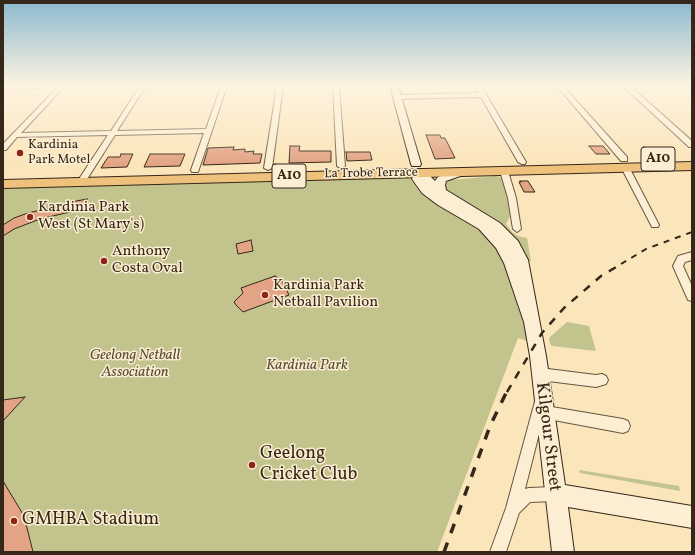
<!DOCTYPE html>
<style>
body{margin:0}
#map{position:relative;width:695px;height:555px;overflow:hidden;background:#fbe5ba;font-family:Vollkorn,serif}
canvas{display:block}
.frame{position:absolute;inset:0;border:4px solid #352719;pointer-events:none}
</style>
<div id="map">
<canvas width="695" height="555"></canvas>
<div class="frame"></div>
</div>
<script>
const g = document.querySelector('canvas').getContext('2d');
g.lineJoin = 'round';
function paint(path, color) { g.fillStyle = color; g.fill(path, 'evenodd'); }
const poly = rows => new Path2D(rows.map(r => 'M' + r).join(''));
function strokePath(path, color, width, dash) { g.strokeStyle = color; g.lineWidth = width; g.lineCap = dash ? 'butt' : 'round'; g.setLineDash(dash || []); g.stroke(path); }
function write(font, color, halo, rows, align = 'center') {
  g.font = font + ' Vollkorn,serif'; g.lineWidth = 3; g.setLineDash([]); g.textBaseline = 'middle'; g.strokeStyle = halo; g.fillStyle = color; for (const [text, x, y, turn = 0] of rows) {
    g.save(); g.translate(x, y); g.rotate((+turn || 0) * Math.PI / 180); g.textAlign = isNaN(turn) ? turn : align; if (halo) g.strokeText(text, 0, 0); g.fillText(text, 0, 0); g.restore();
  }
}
paint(poly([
 [496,176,503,178,504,179,510,216,506,224,512,232,518,236,527,238,531,261,527,260,500,225,490,216,455,197,445,190,444,182,446,183,450,180],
 [409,177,419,191,429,199,480,229,501,253,512,283,527,336,527,341,518,338,437,552,3,552,3,188],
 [567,322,589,326,596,351,552,346,550,344,549,338],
 [579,470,679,486,680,491,580,473]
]), '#c2c38d');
const building = poly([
 [426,135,440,135,441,138,445,138,455,158,435,159,426,135],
 [290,146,300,146,299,151,331,151,331,162,289,163,290,146],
 [589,146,603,146,610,154,596,154,589,146],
 [234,147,233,150,245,149,245,152,254,151,253,154,262,154,260,163,203,165,208,148,234,147],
 [346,152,370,152,372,160,347,161,346,152],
 [121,154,133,154,127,167,101,168,108,157,120,157,121,154],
 [150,154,185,154,180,166,144,167,150,154],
 [520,181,528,181,535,192,524,192,519,182,521,182,520,181],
 [87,199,87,208,40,219,14,229,3,236,3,225,14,218,28,213,66,204,66,203,87,199],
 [251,240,253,251,238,254,236,244,251,240],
 [275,276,290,288,287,291,289,295,243,312,236,305,234,302,243,293,241,288,275,276],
 [25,397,3,421,3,400,25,397],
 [3,481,24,516,33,552,3,552,3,481]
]);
paint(building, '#e3a485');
strokePath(building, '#352719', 1);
const street = poly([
 [3,86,44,86,41,88,3,89,3,86],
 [59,86,65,86,21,133,111,131,140,86,146,86,117,131,206,129,221,86,227,86,198,172,192,172,191,170,204,133,115,135,84,184,81,184,77,182,108,135,17,137,6,150,3,150,3,144,59,86],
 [277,86,283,86,272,168,268,170,264,168,277,86],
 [333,86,339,86,345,166,341,168,337,166,333,86],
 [475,86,481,86,526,162,525,164,522,164,518,162,481,97,397,99,394,97,397,95,479,93,475,86],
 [557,86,563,86,627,157,627,161,621,161,557,86],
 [623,86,630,86,692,141,692,147,689,147,623,86],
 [622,165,628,165,629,167,659,225,658,227,652,227,651,225,621,167,622,165],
 [501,169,504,169,508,171,516,198,521,229,517,232,513,229,508,198,500,171,501,169],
 [692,252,692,260,685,262,683,266,692,286,692,301,688,300,673,266,678,256,692,252],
 [540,368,596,375,602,374,606,376,608,380,606,384,596,387,540,380,536,378,534,374,536,370,540,368],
 [540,399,545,401,546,406,623,419,628,421,630,426,628,431,623,433,543,418,525,489,529,488,554,487,559,489,561,494,559,499,554,501,530,502,519,513,506,552,490,552,506,508,534,405,535,401,540,399]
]);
const secondary = poly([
 [390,86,398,86,421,164,420,166,412,166,411,164,390,86],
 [420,169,424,170,435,181,438,177,458,170,466,170,467,172,466,174,446,181,445,185,446,190,500,223,518,241,528,260,546,356,565,485,692,506,692,528,568,507,574,552,552,552,546,499,544,494,545,491,530,356,524,322,504,263,496,248,479,229,438,205,422,193,412,179,416,170,420,169]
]);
const highway = poly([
 [692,162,692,170,3,188,3,180,692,162]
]);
strokePath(street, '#665641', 2);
strokePath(secondary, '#352719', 2);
strokePath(highway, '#352719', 2);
paint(street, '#fceed2');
paint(secondary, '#fceed2');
paint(highway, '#eec27d');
strokePath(poly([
 [621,264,646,249,692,232]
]), '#352719', 2, [6, 6]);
strokePath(poly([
 [507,392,542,333,564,308,601,276,623,263]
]), '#352719', 2.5, [8, 8]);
strokePath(poly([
 [444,552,490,426,507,391]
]), '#352719', 3.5, [10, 10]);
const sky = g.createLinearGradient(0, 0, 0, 164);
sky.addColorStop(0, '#8bb9cf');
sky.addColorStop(0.52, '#fdf3e0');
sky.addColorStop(1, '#fdf3e000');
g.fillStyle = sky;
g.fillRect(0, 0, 695, 164);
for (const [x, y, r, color] of [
 [20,153,4,"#8f2418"],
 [30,217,4,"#8f2418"],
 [104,261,4,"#8f2418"],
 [265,295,4,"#8f2418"],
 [252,465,4,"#8f2418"],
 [14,521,4,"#8f2418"]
]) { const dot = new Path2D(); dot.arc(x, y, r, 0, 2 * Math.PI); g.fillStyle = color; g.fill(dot); strokePath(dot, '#fceed2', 1.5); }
write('13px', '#352719', '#fceed2', [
 ["Kardinia",28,146],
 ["Park Motel",28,161]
], 'left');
write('13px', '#352719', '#fceed2', [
 ["La Trobe Terrace",371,174,-1]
]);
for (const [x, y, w] of [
 [658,159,34],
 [289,176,34]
]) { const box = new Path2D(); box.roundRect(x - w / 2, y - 12, w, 24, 3); g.fillStyle = '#fceed2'; g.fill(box); strokePath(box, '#352719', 1); }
write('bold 14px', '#352719', null, [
 ["A10",658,159],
 ["A10",289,176]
]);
write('15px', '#352719', '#fceed2', [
 ["Kardinia Park",38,208],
 ["West (St Mary's)",38,225],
 ["Anthony",112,252],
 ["Costa Oval",112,269],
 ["Kardinia Park",273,286],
 ["Netball Pavilion",273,303]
], 'left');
write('italic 15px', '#584e36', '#fceed2', [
 ["Geelong Netball",135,356],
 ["Association",135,373],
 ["Kardinia Park",307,366]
]);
write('18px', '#352719', '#fceed2', [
 ["Kilgour Street",547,437,83]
]);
write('18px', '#352719', '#fceed2', [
 ["Geelong",260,455],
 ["Cricket Club",260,476],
 ["GMHBA Stadium",22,521]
], 'left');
</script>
